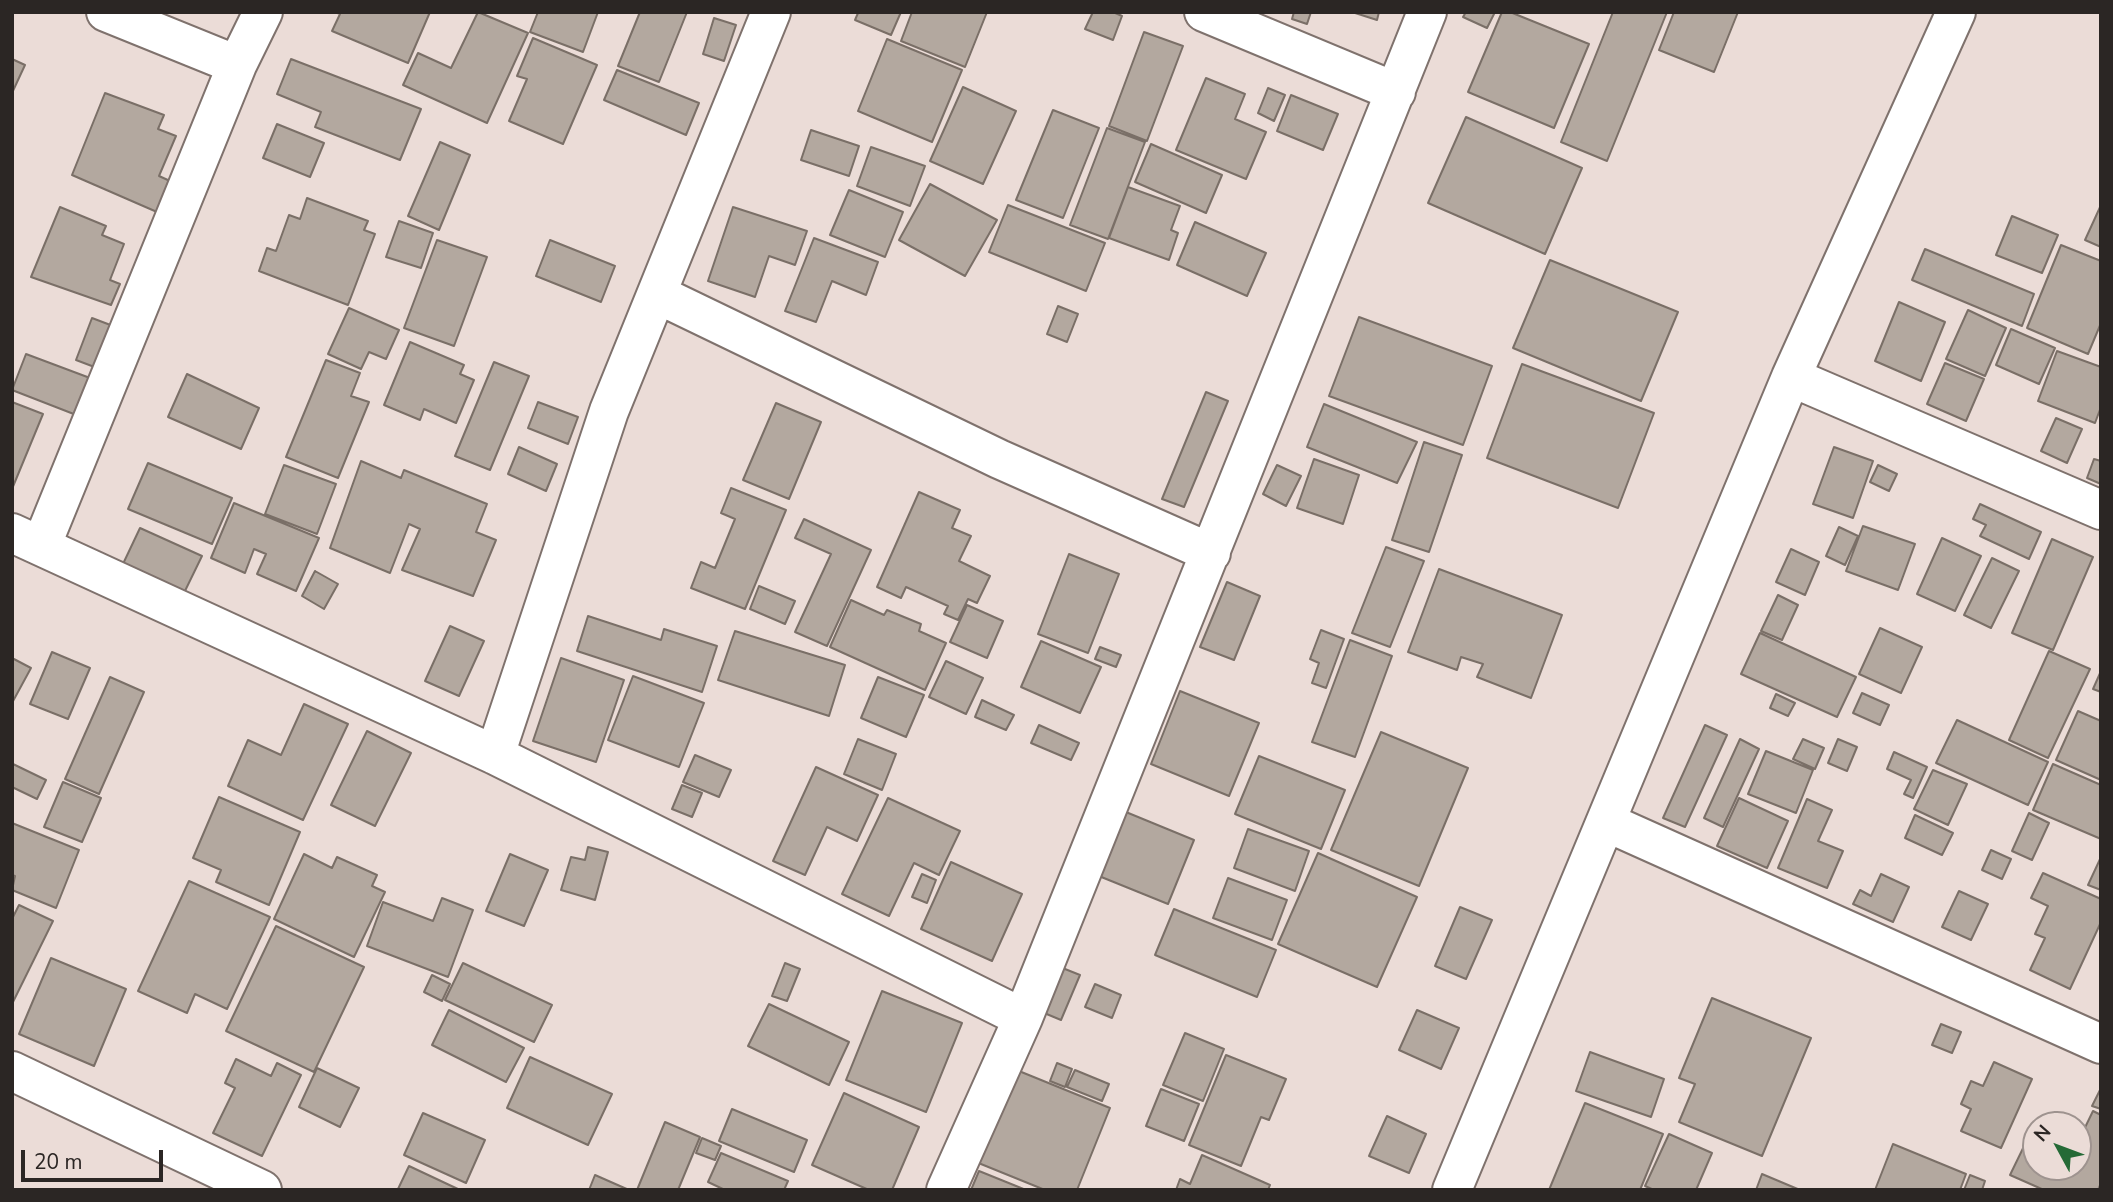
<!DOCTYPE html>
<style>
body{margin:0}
#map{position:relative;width:2113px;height:1202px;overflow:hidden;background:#ebdcd7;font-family:"Nunito Sans",sans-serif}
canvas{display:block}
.frame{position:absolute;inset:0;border:14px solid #2b2624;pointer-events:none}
.north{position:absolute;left:2022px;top:1111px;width:70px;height:70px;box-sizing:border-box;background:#ebdcd7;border:2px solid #9e938f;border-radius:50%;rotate:311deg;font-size:19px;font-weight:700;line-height:28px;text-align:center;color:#2b2624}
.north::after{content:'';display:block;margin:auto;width:24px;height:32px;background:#256a36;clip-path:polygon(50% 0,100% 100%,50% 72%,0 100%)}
.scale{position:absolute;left:21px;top:1150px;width:142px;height:32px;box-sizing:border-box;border:4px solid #2b2624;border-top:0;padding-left:9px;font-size:21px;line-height:24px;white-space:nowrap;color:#2b2624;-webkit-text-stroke:5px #ebdcd7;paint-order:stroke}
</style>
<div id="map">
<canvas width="2113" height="1202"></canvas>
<div class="frame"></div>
<div class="north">N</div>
<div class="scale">20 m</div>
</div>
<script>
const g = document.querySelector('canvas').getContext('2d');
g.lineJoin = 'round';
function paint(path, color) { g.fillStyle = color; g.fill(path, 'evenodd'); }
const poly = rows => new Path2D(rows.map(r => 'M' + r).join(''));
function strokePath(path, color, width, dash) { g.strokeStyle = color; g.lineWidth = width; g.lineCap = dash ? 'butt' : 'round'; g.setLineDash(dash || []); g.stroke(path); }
const building = poly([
 [335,12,430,12,408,63,332,31,340,14,335,12],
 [478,12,528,33,487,123,403,85,418,53,451,68,478,12],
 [538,12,598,12,583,52,530,32,538,12],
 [640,12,687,12,659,82,618,66,640,12],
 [856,12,901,12,891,35,855,20,858,13,856,12],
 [912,12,987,12,965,67,901,41,912,12],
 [1093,12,1113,12,1122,16,1113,40,1085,29,1093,12],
 [1294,12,1311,12,1307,24,1292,19,1294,12],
 [1352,12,1379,12,1377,20,1352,12],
 [1466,12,1495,12,1487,28,1463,17,1466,12],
 [1502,12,1510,12,1589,44,1554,128,1468,92,1502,12],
 [1613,12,1667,12,1607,161,1561,142,1613,12],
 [1674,12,1738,12,1714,72,1659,50,1674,12],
 [714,18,736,25,724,61,703,54,714,18],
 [1144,32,1183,46,1147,141,1109,126,1144,32],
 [533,38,597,65,563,144,509,121,527,79,517,76,533,38],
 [887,39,962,70,932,142,858,111,887,39],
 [12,59,25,65,12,93,12,59],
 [291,59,421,109,400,160,315,127,321,112,277,94,291,59],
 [617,70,699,103,686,135,604,100,617,70],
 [1206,78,1245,94,1235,119,1266,132,1246,179,1176,150,1206,78],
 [963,87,1016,111,983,184,930,161,963,87],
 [1268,88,1285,95,1274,121,1258,113,1268,88],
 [105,93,164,115,158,129,176,136,159,176,170,181,157,212,72,175,105,93],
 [1291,95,1338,114,1323,150,1277,131,1291,95],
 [1053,110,1099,128,1063,218,1016,200,1053,110],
 [1466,117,1582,168,1545,254,1428,203,1466,117],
 [277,124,324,143,310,177,263,158,277,124],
 [1107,128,1145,142,1108,239,1070,225,1107,128],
 [811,130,859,146,849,176,801,160,811,130],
 [440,142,470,155,439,230,408,216,440,142],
 [1151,144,1222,175,1206,213,1135,182,1151,144],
 [871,147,925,166,910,206,857,186,871,147],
 [930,184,997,220,965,276,899,240,930,184],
 [1128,187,1180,206,1171,230,1178,233,1169,260,1109,238,1128,187],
 [849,190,903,212,885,257,830,235,849,190],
 [307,198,368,221,364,230,375,234,348,305,259,271,267,248,276,251,289,215,300,219,307,198],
 [1008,205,1105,243,1086,291,989,252,1008,205],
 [2101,205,2101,247,2085,240,2101,205],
 [60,207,106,226,102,235,124,244,110,280,120,284,111,305,31,277,60,207],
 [733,207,807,231,795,265,769,256,755,297,708,281,733,207],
 [2012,216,2058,235,2042,273,1996,255,2012,216],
 [399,221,433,233,421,268,386,257,399,221],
 [1195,222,1266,253,1247,296,1177,265,1195,222],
 [814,238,878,262,866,295,832,281,816,322,785,311,814,238],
 [437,240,487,257,454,346,404,328,437,240],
 [550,240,615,266,601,302,536,276,550,240],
 [2061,245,2101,261,2101,323,2088,354,2027,328,2061,245],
 [1925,249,2034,294,2022,326,1912,280,1925,249],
 [1550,260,1678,312,1641,401,1513,348,1550,260],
 [1899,302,1945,322,1921,381,1875,361,1899,302],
 [1058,306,1078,314,1067,342,1047,334,1058,306],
 [349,308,399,330,386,359,369,352,361,369,328,354,349,308],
 [1968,310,2006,328,1985,376,1946,359,1968,310],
 [1359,317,1492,366,1463,445,1329,396,1359,317],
 [92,318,121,329,105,371,76,360,92,318],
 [2011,329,2055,348,2039,384,1996,365,2011,329],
 [410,342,464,365,460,374,474,380,456,423,424,409,420,420,384,405,410,342],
 [2057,351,2101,367,2101,407,2095,423,2038,401,2057,351],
 [26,354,98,381,84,418,12,390,26,354],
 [326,360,360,373,351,396,369,402,338,478,286,457,326,360],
 [494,362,529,376,490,470,455,456,494,362],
 [1945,363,1984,379,1966,421,1927,404,1945,363],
 [1522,364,1654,413,1618,508,1487,458,1522,364],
 [187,374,259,408,241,449,168,417,187,374],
 [1206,392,1228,401,1184,507,1162,499,1206,392],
 [12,402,43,414,12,489,12,402],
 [538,402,578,417,568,444,528,428,538,402],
 [776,403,821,422,789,499,743,480,776,403],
 [1324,404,1417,442,1397,483,1307,447,1324,404],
 [2056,418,2082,429,2067,463,2041,451,2056,418],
 [1424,442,1462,455,1429,552,1392,540,1424,442],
 [519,447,557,464,546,491,508,474,519,447],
 [1834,447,1873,461,1853,518,1813,504,1834,447],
 [1314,459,1359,475,1343,524,1297,508,1314,459],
 [2094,459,2101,461,2101,484,2087,478,2094,459],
 [361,461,401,478,404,470,487,504,476,532,496,540,473,596,402,570,420,529,409,524,390,573,330,548,361,461],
 [148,463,232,498,212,544,128,509,148,463],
 [284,465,336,484,317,534,265,514,284,465],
 [1277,465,1301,476,1286,506,1263,494,1277,465],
 [1878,465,1897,474,1889,491,1870,482,1878,465],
 [731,488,786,510,745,609,691,588,701,562,715,568,735,519,721,513,731,488],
 [919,492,960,510,952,528,971,536,959,561,990,576,977,603,968,599,958,620,944,614,948,606,906,587,901,598,877,587,919,492],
 [234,503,319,538,296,591,257,574,266,554,254,549,245,573,211,558,234,503],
 [1980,504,2041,532,2029,559,1980,536,1986,525,1973,519,1980,504],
 [804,519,871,550,827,646,795,632,831,554,795,538,804,519],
 [1863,526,1915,544,1898,590,1846,571,1863,526],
 [1839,527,1858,536,1845,565,1826,556,1839,527],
 [140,528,202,556,183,595,122,566,140,528],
 [1942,538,1981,556,1955,611,1917,594,1942,538],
 [2052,539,2093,557,2053,650,2012,633,2052,539],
 [1386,547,1424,561,1390,647,1352,633,1386,547],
 [1791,549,1819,562,1805,595,1776,582,1791,549],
 [1069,554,1119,574,1088,653,1038,634,1069,554],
 [1992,558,2019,571,1991,628,1964,615,1992,558],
 [1439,569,1562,615,1531,698,1477,677,1483,664,1461,657,1457,670,1408,652,1439,569],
 [315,571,338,584,324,609,302,596,315,571],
 [1227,582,1260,596,1234,660,1200,647,1227,582],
 [759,586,795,601,785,624,750,609,759,586],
 [1778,595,1798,605,1782,640,1761,631,1778,595],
 [851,600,884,615,887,610,921,624,919,631,946,643,925,690,830,647,851,600],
 [967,605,1003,621,987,658,950,642,967,605],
 [588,616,661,640,664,629,717,646,702,692,577,651,588,616],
 [450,626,484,641,459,696,425,681,450,626],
 [1880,628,1922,647,1901,693,1859,674,1880,628],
 [1321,630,1344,639,1326,688,1312,683,1319,663,1310,659,1321,630],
 [735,631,845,665,829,716,718,680,735,631],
 [1760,633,1856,677,1837,717,1741,674,1760,633],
 [1350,640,1392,656,1355,757,1312,742,1350,640],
 [1041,641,1101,667,1080,713,1021,687,1041,641],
 [1100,647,1121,655,1116,667,1095,659,1100,647],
 [2049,651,2090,669,2048,758,2009,740,2049,651],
 [52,652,90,668,68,719,30,704,52,652],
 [12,658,31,668,12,703,12,658],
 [561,658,624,680,596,762,533,741,561,658],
 [946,661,983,678,966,714,929,697,946,661],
 [2101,671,2101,692,2093,689,2101,671],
 [633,676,704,703,679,767,608,740,633,676],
 [110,677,144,692,99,794,65,779,110,677],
 [878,677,924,695,906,737,861,718,878,677],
 [1180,691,1259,723,1229,796,1151,764,1180,691],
 [1862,693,1889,705,1880,725,1853,713,1862,693],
 [1776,694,1795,703,1788,716,1770,708,1776,694],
 [982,700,1014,715,1006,730,975,717,982,700],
 [304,704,348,724,303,820,228,786,248,740,281,755,304,704],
 [2078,711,2101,721,2101,780,2056,760,2078,711],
 [1957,720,2048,762,2028,805,1936,763,1957,720],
 [1039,725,1079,743,1071,760,1031,743,1039,725],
 [1705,725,1727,735,1685,827,1663,818,1705,725],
 [367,731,411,753,375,826,331,805,367,731],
 [1381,732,1468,768,1419,886,1331,850,1381,732],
 [858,739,896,754,882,790,844,774,858,739],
 [1740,739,1759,749,1723,827,1704,818,1740,739],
 [1803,739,1824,748,1815,769,1793,759,1803,739],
 [1838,739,1857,747,1847,771,1828,763,1838,739],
 [1766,751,1813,770,1796,813,1748,794,1766,751],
 [1894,752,1927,767,1913,798,1904,794,1911,780,1887,769,1894,752],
 [695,755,731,770,719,797,683,782,695,755],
 [1259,756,1345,790,1321,849,1235,814,1259,756],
 [13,764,46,780,37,799,12,787,13,764],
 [2053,764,2101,785,2101,839,2033,810,2053,764],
 [816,767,878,795,857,841,827,827,805,875,773,861,816,767],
 [1933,770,1967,784,1948,825,1914,809,1933,770],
 [63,782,101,798,82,842,44,827,63,782],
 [682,785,702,793,692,817,672,809,682,785],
 [219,797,300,832,269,905,216,882,221,870,193,858,219,797],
 [888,798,960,831,939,875,914,863,889,916,842,894,888,798],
 [1739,798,1788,821,1767,868,1717,846,1739,798],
 [1807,799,1832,810,1818,841,1843,851,1827,888,1778,868,1807,799],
 [1121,810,1194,840,1168,904,1089,872,1121,810],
 [2029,813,2049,823,2032,860,2012,851,2029,813],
 [1915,815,1953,833,1942,855,1905,838,1915,815],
 [12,823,79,850,56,908,12,890,15,876,12,875,12,823],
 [1248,829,1309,851,1295,891,1234,868,1248,829],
 [588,847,608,852,595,900,561,890,571,857,585,860,588,847],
 [1991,850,2011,859,2002,879,1982,870,1991,850],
 [1318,853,1417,897,1377,987,1278,944,1318,853],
 [304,854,332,868,337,857,377,875,372,886,385,892,354,957,274,919,304,854],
 [510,854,548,870,524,926,486,911,510,854],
 [2101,857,2101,890,2088,885,2101,857],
 [951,862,1022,894,992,961,921,929,951,862],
 [2043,873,2101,899,2101,922,2070,989,2030,970,2045,938,2035,934,2048,906,2031,898,2043,873],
 [922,874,936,880,927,903,912,897,922,874],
 [1881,874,1909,887,1893,922,1853,904,1860,890,1871,896,1881,874],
 [1228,878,1287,900,1272,940,1213,918,1228,878],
 [189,881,270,917,227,1009,195,994,187,1013,138,991,189,881],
 [1959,891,1988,904,1971,940,1942,927,1959,891],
 [442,898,473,910,448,977,367,946,383,902,433,921,442,898],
 [19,905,53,921,12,1004,12,919,19,905],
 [1460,907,1492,920,1466,979,1435,966,1460,907],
 [1174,909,1276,950,1257,997,1155,955,1174,909],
 [276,926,364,967,314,1072,226,1031,276,926],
 [51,958,126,989,94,1066,19,1034,51,958],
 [463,963,552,1005,534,1042,445,1000,463,963],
 [785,963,800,969,787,1001,772,996,785,963],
 [1055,965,1080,975,1061,1020,1037,1010,1055,965],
 [432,975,450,984,442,1001,424,992,432,975],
 [1095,984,1121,995,1112,1018,1085,1007,1095,984],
 [882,991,962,1023,926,1112,846,1080,882,991],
 [1712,998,1811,1038,1762,1156,1679,1122,1695,1084,1679,1078,1712,998],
 [769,1004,849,1042,829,1085,748,1046,769,1004],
 [449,1010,524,1048,506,1082,432,1045,449,1010],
 [1417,1010,1459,1028,1441,1069,1399,1050,1417,1010],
 [1941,1024,1961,1032,1952,1053,1932,1045,1941,1024],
 [1185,1033,1224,1049,1203,1101,1163,1085,1185,1033],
 [1590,1052,1664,1079,1651,1117,1576,1091,1590,1052],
 [1226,1055,1286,1079,1269,1120,1261,1117,1241,1166,1189,1145,1226,1055],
 [530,1057,612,1094,588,1145,507,1108,530,1057],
 [236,1059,271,1076,277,1063,301,1075,262,1156,213,1133,235,1088,225,1083,236,1059],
 [1994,1062,2032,1079,2001,1148,1961,1131,1971,1109,1961,1104,1971,1081,1983,1086,1994,1062],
 [1057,1063,1072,1069,1065,1087,1050,1081,1057,1063],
 [317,1068,359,1088,340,1127,299,1107,317,1068],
 [1014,1069,1110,1108,1077,1190,1045,1190,976,1162,1014,1069],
 [1075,1070,1109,1084,1102,1101,1067,1087,1075,1070],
 [2101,1088,2101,1109,2092,1106,2101,1088],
 [1161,1089,1199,1104,1184,1141,1146,1126,1161,1089],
 [844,1093,919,1127,892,1190,869,1190,812,1165,844,1093],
 [1585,1103,1663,1134,1640,1190,1549,1190,1585,1103],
 [732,1109,807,1140,794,1172,719,1141,732,1109],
 [2093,1111,2101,1115,2101,1183,2098,1190,2044,1190,2010,1175,2028,1138,2036,1142,2036,1167,2078,1167,2078,1142,2093,1111],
 [423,1113,485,1140,466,1183,404,1155,423,1113],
 [1387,1116,1426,1134,1409,1173,1369,1156,1387,1116],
 [665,1122,700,1137,678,1190,637,1190,665,1122],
 [1669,1134,1712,1153,1696,1190,1654,1190,1645,1186,1669,1134],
 [702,1138,721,1146,715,1160,696,1153,702,1138],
 [1893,1144,1966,1174,1960,1190,1875,1190,1893,1144],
 [721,1153,788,1181,784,1190,725,1190,708,1182,721,1153],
 [1202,1155,1270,1185,1268,1190,1176,1190,1180,1179,1190,1184,1202,1155],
 [409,1166,460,1190,398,1189,409,1166],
 [979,1171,1026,1190,971,1190,979,1171],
 [1762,1174,1800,1190,1756,1190,1762,1174],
 [595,1175,629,1190,589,1190,595,1175],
 [1970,1175,1985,1181,1982,1190,1964,1190,1970,1175]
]);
paint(building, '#b3a89f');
strokePath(building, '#7a6f67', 2);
const minor = poly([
 [106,12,237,65],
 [1204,12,1396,92],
 [657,294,999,459,1211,553],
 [1791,377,2101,510],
 [12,533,495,755,1023,1018],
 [42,544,237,65,263,12],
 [495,755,609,411,771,12],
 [1606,822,2101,1044],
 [12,1071,262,1190],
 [946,1190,1023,1018,1427,12],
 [1452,1190,1791,377,1956,12]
]);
strokePath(minor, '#7f726d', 42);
strokePath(minor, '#fff', 38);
</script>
